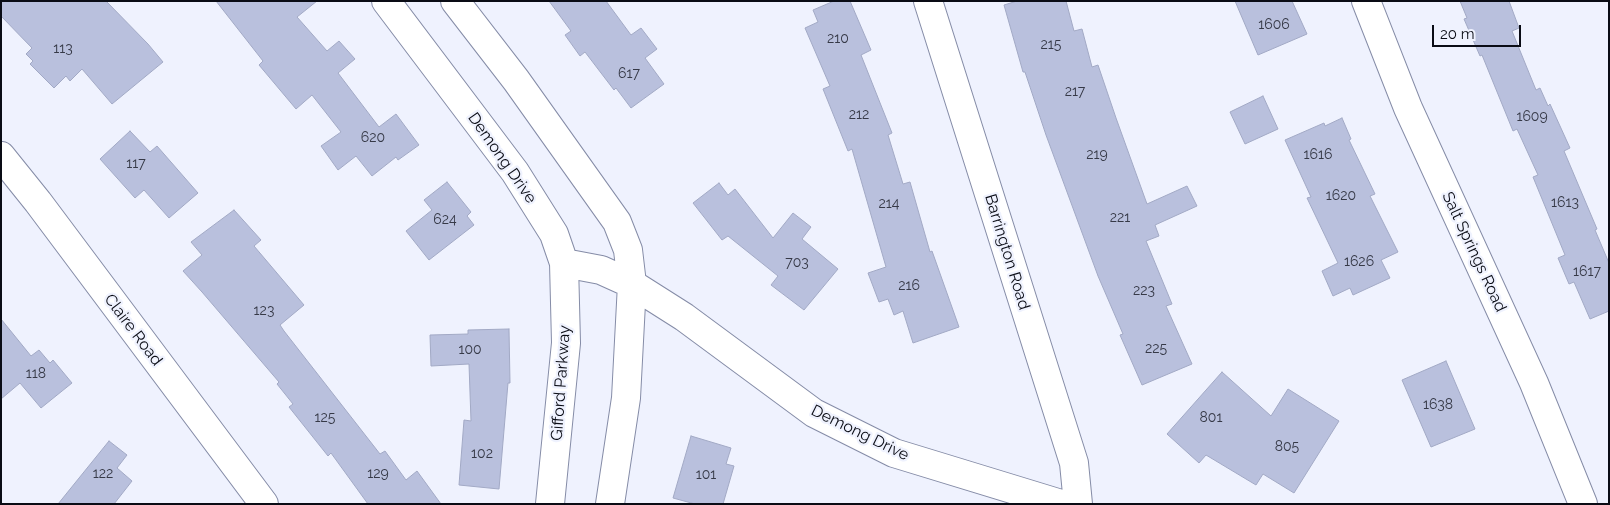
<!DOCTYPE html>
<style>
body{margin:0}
#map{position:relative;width:1610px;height:505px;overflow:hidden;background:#eff2fe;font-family:Raleway,sans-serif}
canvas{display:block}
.frame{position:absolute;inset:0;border:2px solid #0a0c15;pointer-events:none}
.scale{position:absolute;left:1432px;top:25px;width:89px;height:22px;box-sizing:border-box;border:2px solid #0a0c15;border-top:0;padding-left:6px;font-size:15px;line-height:18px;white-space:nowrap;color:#0a0c15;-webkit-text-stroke:4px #eff2fe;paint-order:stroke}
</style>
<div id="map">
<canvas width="1610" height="505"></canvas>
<div class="frame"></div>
<div class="scale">20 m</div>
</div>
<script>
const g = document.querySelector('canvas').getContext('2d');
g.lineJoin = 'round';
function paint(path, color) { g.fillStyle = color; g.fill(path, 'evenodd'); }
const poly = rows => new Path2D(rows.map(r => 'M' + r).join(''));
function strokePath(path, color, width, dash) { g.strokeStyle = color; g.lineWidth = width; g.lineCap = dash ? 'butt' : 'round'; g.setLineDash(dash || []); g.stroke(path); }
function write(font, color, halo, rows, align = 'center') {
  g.font = font + ' Raleway,sans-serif'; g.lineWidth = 4.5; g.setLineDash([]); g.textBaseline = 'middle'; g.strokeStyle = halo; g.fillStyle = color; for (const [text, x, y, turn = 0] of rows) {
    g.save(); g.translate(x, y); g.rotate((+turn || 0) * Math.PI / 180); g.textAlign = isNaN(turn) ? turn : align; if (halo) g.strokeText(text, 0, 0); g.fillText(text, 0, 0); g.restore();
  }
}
const building = poly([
 [1,1,106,1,148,44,163,62,112,104,82,69,70,81,66,76,54,88,30,64,33,61,26,54,32,48,1,16,1,1],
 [216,1,317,1,297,17,327,51,339,41,355,59,338,73,379,127,396,114,419,145,398,160,396,157,372,176,356,156,338,170,321,146,341,132,312,95,296,109,259,65,263,61,216,1],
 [549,1,606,1,631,35,641,28,657,49,645,58,664,84,631,108,616,88,614,90,585,52,580,56,565,35,571,31,549,1],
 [834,1,850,1,871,50,861,55,892,133,888,135,903,184,910,182,930,252,932,251,959,327,913,343,903,311,894,315,888,299,879,302,868,273,886,267,852,149,848,151,823,89,830,86,805,28,818,22,813,10,834,1],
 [1017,1,1066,1,1074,31,1082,29,1092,67,1098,65,1116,118,1147,204,1187,186,1197,206,1155,225,1159,236,1146,241,1172,304,1166,306,1192,364,1142,385,1120,335,1123,334,1098,276,1046,135,1025,72,1023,72,1004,5,1017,1],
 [1235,1,1292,1,1307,34,1258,55,1235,1],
 [1460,1,1509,1,1519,28,1512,31,1536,90,1540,88,1548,106,1550,104,1570,148,1564,151,1597,229,1595,230,1609,263,1609,311,1590,319,1574,282,1569,284,1558,258,1565,255,1533,177,1538,175,1517,129,1513,131,1482,55,1480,56,1464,19,1467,18,1460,1],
 [1263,96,1278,129,1245,144,1230,112,1263,96],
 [1342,118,1351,139,1349,140,1375,194,1370,196,1398,252,1381,260,1390,278,1353,295,1350,288,1333,296,1322,271,1338,263,1307,198,1311,197,1285,140,1324,123,1325,126,1342,118],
 [130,131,150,152,157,146,198,193,169,218,144,190,135,198,100,159,130,131],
 [447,182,471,212,467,216,474,225,429,260,406,231,432,210,424,200,447,182],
 [719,183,728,195,735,189,773,238,793,213,811,227,802,239,838,269,804,310,771,285,778,276,728,236,722,240,693,203,719,183],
 [234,210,261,240,254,246,304,305,280,325,284,331,380,454,385,451,406,480,417,471,441,504,368,504,331,453,328,456,289,407,293,404,277,384,279,382,202,292,183,271,202,255,191,242,234,210],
 [1,319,31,356,39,350,50,363,53,360,72,383,41,408,20,383,1,399,1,319],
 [509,329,510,383,508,383,499,489,459,485,464,420,471,421,469,364,431,366,430,335,468,334,468,330,509,329],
 [1446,361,1475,429,1431,447,1402,380,1446,361],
 [1222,372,1271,416,1288,389,1339,421,1294,493,1263,474,1256,485,1206,455,1199,463,1167,434,1222,372],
 [691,436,731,448,726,464,734,466,723,504,695,504,673,498,691,436],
 [109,441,127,455,117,468,132,481,114,504,58,504,109,441]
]);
paint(building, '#b9c0dd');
strokePath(building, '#a2a9c5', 1);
const minor = poly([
 [386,1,515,172,554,234,564,263,566,343,550,504],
 [455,1,516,80,617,222,628,250,632,284,626,398,610,504],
 [928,1,1074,463,1078,504],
 [1366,1,1408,108,1534,383,1583,504],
 [1,156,38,202,264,504],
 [564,263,601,270,632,284,684,317,814,413,894,453,1061,504]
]);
strokePath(minor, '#858ca7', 30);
strokePath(minor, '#fff', 28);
write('14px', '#363947', null, [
 ["1606",1274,25],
 ["210",838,39],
 ["215",1051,45],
 ["113",63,49],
 ["617",629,74],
 ["217",1075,92],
 ["212",859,115],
 ["1609",1532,117],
 ["620",373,138],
 ["219",1097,155],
 ["1616",1318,155],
 ["117",136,164],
 ["1620",1341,196],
 ["1613",1565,203],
 ["214",889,204],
 ["221",1120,218],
 ["624",445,220],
 ["1626",1359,262],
 ["703",797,263],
 ["1617",1587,272],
 ["216",909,286],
 ["223",1144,291],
 ["123",264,311],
 ["225",1156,349],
 ["100",470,350],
 ["118",36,374],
 ["1638",1438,405],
 ["125",325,418],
 ["801",1211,418],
 ["805",1287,447],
 ["102",482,454],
 ["122",103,474],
 ["129",378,474],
 ["101",706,475]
]);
write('16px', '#0a0c15', '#eff2fe', [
 ["Demong Drive",502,158,55],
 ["Barrington Road",1007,252,73],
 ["Salt Springs Road",1474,252,65],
 ["Claire Road",133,330,53],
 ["Gifford Parkway",561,383,-86],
 ["Demong Drive",860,433,26]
]);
</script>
